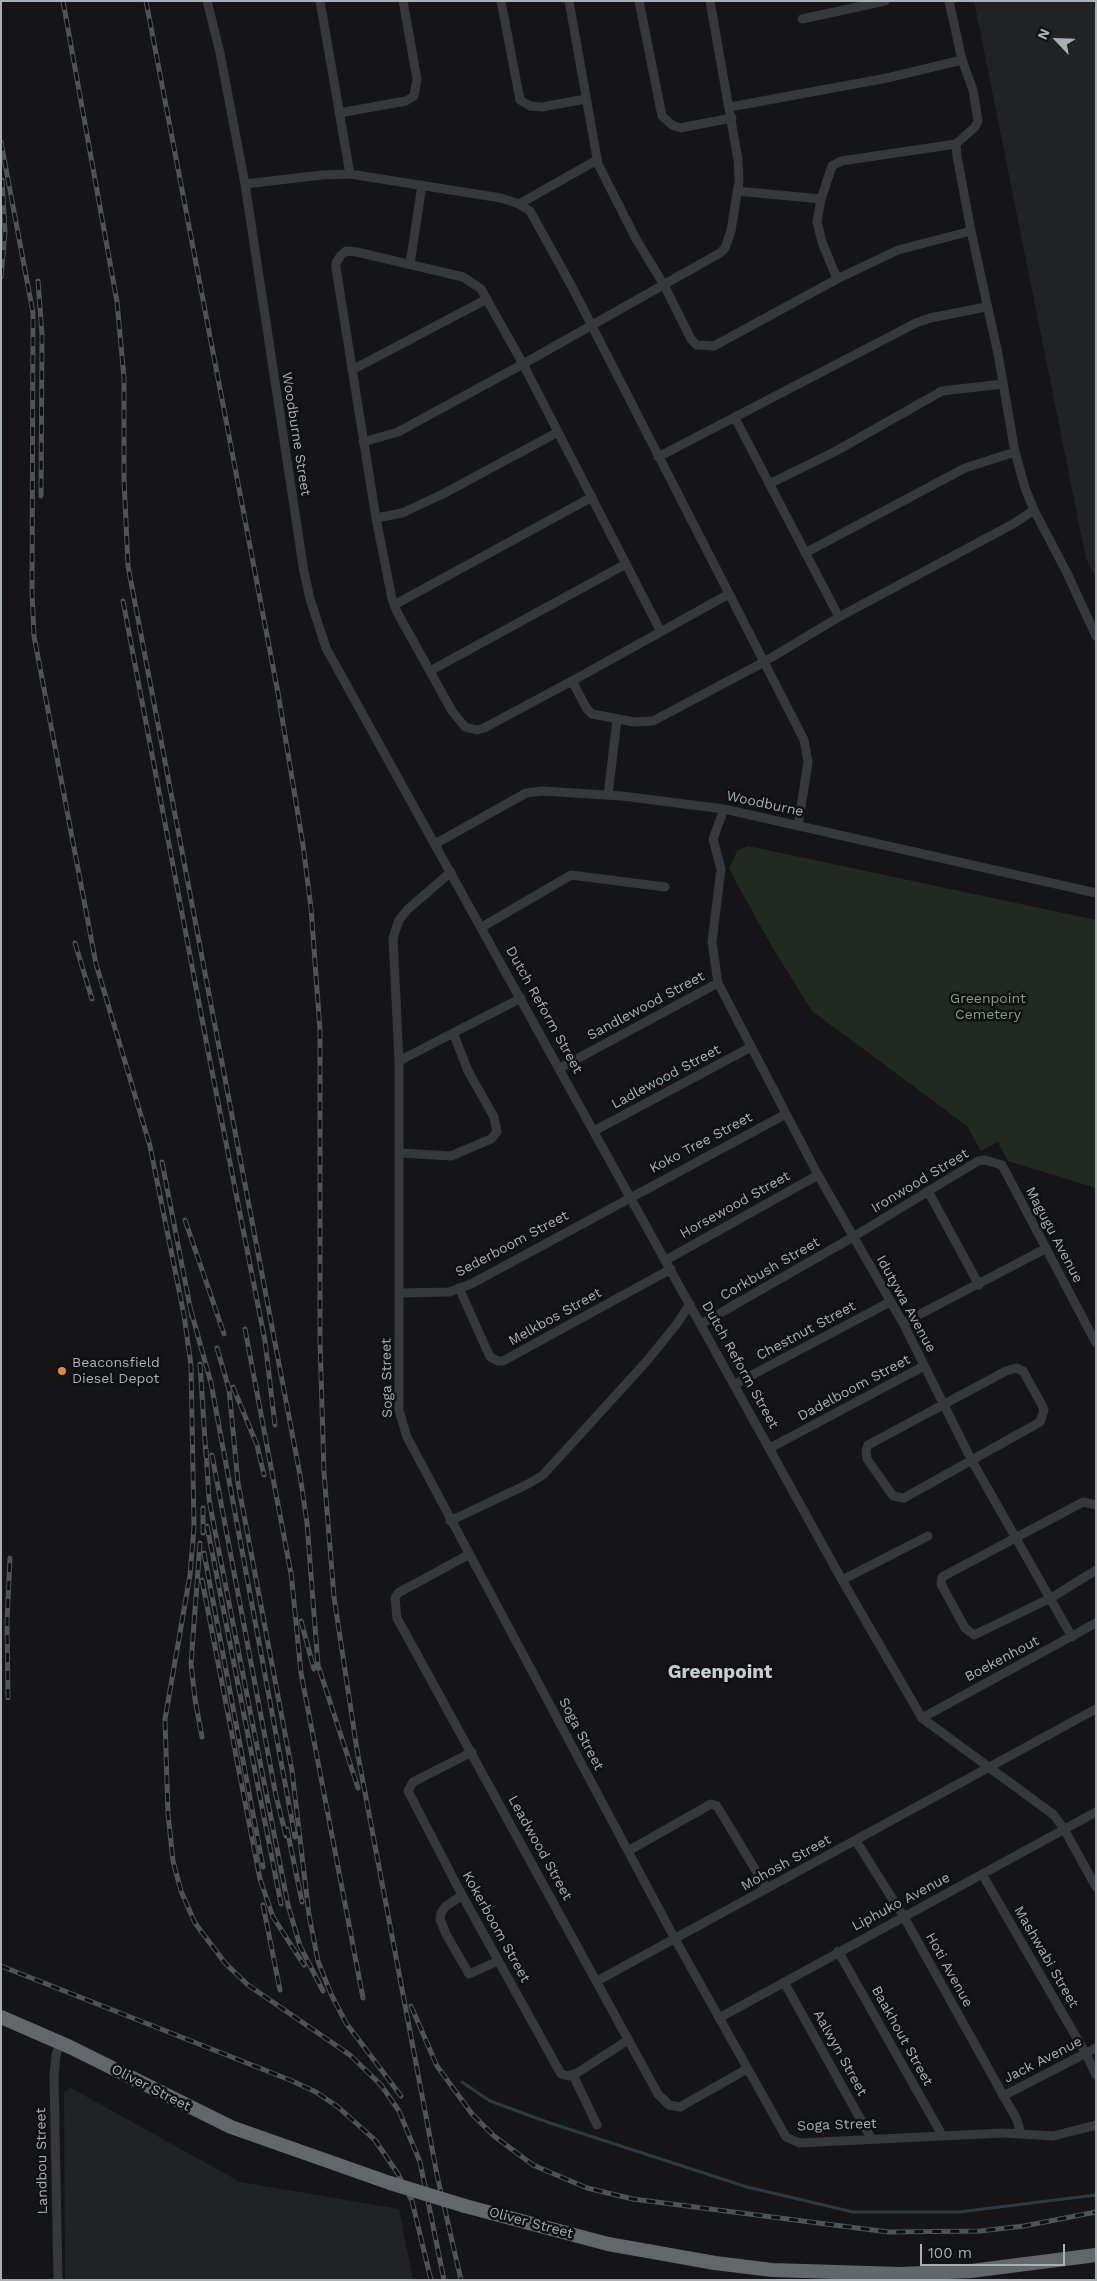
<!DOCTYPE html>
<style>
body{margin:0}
#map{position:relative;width:1097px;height:2281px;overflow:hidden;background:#151517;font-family:"Work Sans",sans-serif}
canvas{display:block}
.frame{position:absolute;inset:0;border:2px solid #a8afb5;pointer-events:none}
.north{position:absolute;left:1032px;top:15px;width:50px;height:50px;-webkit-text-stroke:4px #101012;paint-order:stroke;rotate:294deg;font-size:14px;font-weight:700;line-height:20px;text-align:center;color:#a8afb5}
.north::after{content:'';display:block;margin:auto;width:18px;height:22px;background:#a8afb5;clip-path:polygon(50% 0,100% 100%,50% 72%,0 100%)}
.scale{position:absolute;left:920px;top:2244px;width:145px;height:22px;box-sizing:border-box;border:2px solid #a8afb5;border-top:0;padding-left:6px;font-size:15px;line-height:18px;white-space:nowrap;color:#a8afb5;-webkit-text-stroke:4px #101012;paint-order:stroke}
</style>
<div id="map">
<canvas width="1097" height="2281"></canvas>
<div class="frame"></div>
<div class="north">N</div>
<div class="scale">100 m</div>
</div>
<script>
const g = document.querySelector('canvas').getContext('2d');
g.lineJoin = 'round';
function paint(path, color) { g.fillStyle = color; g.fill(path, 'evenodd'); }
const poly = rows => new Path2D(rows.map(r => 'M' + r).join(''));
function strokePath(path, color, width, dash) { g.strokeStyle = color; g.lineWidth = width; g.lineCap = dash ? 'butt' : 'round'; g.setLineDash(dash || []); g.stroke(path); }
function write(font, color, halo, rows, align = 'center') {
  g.font = font + ' "Work Sans",sans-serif'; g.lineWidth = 5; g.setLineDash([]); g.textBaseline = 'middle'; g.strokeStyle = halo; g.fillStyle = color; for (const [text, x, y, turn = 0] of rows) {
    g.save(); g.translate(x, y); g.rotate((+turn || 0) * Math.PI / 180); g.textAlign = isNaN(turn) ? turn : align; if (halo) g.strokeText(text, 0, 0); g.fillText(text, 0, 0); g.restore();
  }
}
paint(poly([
 [974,1,1096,1,1096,578,1086,559],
 [71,2088,240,2182,399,2209,413,2280,65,2280,64,2092]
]), '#212224');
paint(poly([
 [748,846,1096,920,1096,1188,1008,1161,998,1142,981,1151,967,1126,812,1011,772,947,729,869,737,851]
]), '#222922');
strokePath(poly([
 [462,2082,490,2101,550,2123,747,2187,853,2212,959,2212,1096,2195]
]), '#2f3a3e', 3);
strokePath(poly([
 [207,1,220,53,245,184,304,572,310,599,326,648,842,1580,922,1718,1054,1815,1064,1829,1096,1887],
 [320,1,350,174],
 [501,1,520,100,530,106,542,107,586,99],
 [569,1,598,164,636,239,664,285,691,339,697,345,714,346,837,279,898,250,971,231],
 [639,1,662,116,672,125,680,128,732,118],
 [802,19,885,1],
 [730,107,887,78,962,60],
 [339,113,406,101,414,96,417,79,403,1],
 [245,184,322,175,350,174,501,198,519,204,530,211,571,285,804,740,808,762,798,826],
 [737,191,821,199],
 [519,204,597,160],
 [410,264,422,185],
 [837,279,822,242,817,222,821,199,832,166,841,161,956,144],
 [352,370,487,299],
 [735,418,839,617],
 [363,442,398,432,523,364,720,253,725,248,731,231,739,181,738,160,710,1],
 [658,457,916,323,930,318,986,307],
 [769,484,836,451,942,391,1003,384],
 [1034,510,1067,573,1096,636],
 [376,518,402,513,443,494,558,432],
 [805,553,965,468,1015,452],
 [394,605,592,497],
 [661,632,523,364,481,289,463,277,357,252,346,251,341,255,336,263,336,268,376,518,392,599,397,612,452,711,465,727,477,730,484,728,572,681,729,594],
 [430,671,626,564],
 [572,681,587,709,592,714,634,722,653,721,764,662,839,617,1013,524,1034,510,1025,488,1015,452,998,354,971,231,957,156,956,144,975,127,978,121,973,90,962,60,949,1],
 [608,795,617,720],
 [724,809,713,839,721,869,712,942,718,983,818,1175,903,1323,972,1461,1072,1637],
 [435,844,526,793,542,791,622,796,724,809,1096,893],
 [451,872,408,909,399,920,393,938,399,1061,399,1410,407,1437,675,1939,786,2137,799,2143,1003,2133,1053,2136,1096,2125],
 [482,927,571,875,665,887],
 [399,1061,521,998],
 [560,1068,718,983],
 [594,1131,751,1047],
 [400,1153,451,1156,491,1139,497,1132,494,1117,468,1071,454,1035],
 [928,1191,979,1285],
 [666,1260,818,1175],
 [459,1288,490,1357,498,1361,503,1361,671,1269],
 [400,1293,449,1292,471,1284,786,1114],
 [903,1323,1045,1249],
 [701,1324,853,1237,978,1161,985,1160,1002,1165,1096,1343],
 [1016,1368,1023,1371,1042,1405,1044,1410,1040,1422,904,1498,893,1496,867,1459,866,1450,868,1445,1006,1371,1016,1368],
 [735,1384,890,1302],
 [770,1448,924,1366],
 [1096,1505,1083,1502,942,1577,941,1584,965,1628,974,1635,1051,1598,1096,1570],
 [450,1521,528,1484,543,1475,646,1362,676,1325,690,1304],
 [468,1555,398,1593,395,1598,397,1618,658,2094,669,2105,680,2107,747,2069],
 [842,1580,928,1536],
 [922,1718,1096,1623],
 [472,1752,413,1782,408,1791,462,1895,561,2074,568,2076,577,2073,628,2040],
 [856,1841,904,1917,1017,2120,1021,2134],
 [628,1851,711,1804,717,1806,767,1889],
 [982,1874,1086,2054,1096,2075],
 [462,1895,445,1907,441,1913,440,1919,446,1934,469,1974,498,1961],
 [838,1951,942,2135],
 [597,1981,1096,1709],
 [784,1982,871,2138],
 [719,2018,1096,1812],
 [573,2075,597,2125],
 [1003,2096,1096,2048],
 [58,2280,54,2076,56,2055,60,2042]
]), '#36383b', 9);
strokePath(poly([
 [1,2017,70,2047,231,2127,390,2183],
 [465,2206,608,2244,715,2263,772,2270,900,2274,971,2271,1096,2255]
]), '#63676c', 14);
const rail = poly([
 [63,1,117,302,124,378,124,479,128,566,300,1475,307,1523,318,1665,358,1788],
 [146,1,278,693,303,845,311,908,320,1030,320,1341,324,1473,334,1597,357,1750,437,2175,461,2280],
 [1,142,33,313,32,592,34,636,96,964,150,1146,184,1315,191,1365,194,1527,190,1575,165,1719,168,1814,173,1861,181,1891,195,1923,225,1963,248,1985,350,2055,381,2085,399,2111,420,2162,444,2280],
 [1,277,5,232,2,180],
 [38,281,42,335,41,496],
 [123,601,209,1056,265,1341,275,1425],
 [75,943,92,999],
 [162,1162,192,1317],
 [185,1220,224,1334],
 [191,1311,211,1383,295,1837],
 [245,1329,292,1579],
 [217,1348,229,1389,238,1483,292,1771,309,1915,318,1961,331,1994,346,2023,401,2096],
 [200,1364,206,1456],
 [233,1387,257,1445,264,1475],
 [206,1449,209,1499,214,1526,288,1905,300,1946,323,1991],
 [212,1455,276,1796,286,1836],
 [207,1526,281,1904],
 [203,1533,203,1508],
 [200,1543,191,1664,195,1699,202,1737],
 [204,1553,263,1867],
 [291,1572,301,1673,363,1998],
 [202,1580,260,1879,273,1917,304,1965],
 [301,1621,314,1669],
 [8,1698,7,1622,10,1558],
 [287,1829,302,1902],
 [263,1905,280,1990],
 [1,1966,290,2080,316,2092,338,2107,375,2140,398,2174,412,2201,431,2280],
 [411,2006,437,2066,472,2114,494,2136,533,2165,587,2188,633,2199,888,2232,980,2231,1024,2226,1096,2212]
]);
strokePath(rail, '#505356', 5);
strokePath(rail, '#101012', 3, [9]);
strokePath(poly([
 [390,2183,465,2206]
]), '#63676c', 14);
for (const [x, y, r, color] of [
 [62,1371,5,"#e08943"]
]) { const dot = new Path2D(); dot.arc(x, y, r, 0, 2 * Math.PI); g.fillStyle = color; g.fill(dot); strokePath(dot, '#101012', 2); }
write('14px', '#a8afb5', '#101012', [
 ["Woodburne Street",296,434,81],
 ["Woodburne",765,804,12],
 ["Sandlewood Street",646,1006,-28],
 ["Dutch Reform Street",544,1010,61],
 ["Ladlewood Street",666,1077,-28],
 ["Koko Tree Street",701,1143,-28],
 ["Ironwood Street",920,1181,-31],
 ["Horsewood Street",735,1205,-29],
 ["Magugu Avenue",1054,1235,62],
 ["Sederboom Street",512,1244,-28],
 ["Corkbush Street",770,1269,-30],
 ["Idutywa Avenue",906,1304,61],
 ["Melkbos Street",555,1317,-29],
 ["Chestnut Street",806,1331,-28],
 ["Dutch Reform Street",740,1365,61],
 ["Soga Street",387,1378,-91],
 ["Dadelboom Street",854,1388,-28],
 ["Boekenhout",1002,1659,-28],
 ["Soga Street",581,1734,62],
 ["Leadwood Street",540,1848,61],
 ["Mohosh Street",786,1863,-29],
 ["Liphuko Avenue",901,1902,-28],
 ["Kokerboom Street",496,1927,61],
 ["Mashwabi Street",1046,1957,60],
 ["Hoti Avenue",949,1970,61],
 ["Baakhout Street",902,2036,61],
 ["Aalwyn Street",840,2053,61],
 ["Jack Avenue",1043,2060,-27],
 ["Oliver Street",151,2088,27],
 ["Soga Street",837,2125,-2],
 ["Landbou Street",42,2161,-91],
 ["Oliver Street",531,2223,15]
]);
write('14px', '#869f81', '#101012', [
 ["Greenpoint",988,999],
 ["Cemetery",988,1015]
]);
write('14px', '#a8afb5', '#101012', [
 ["Beaconsfield",72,1363],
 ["Diesel Depot",72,1379]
], 'left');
write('bold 19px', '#c9cdd2', '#101012', [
 ["Greenpoint",720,1672]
]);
</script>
